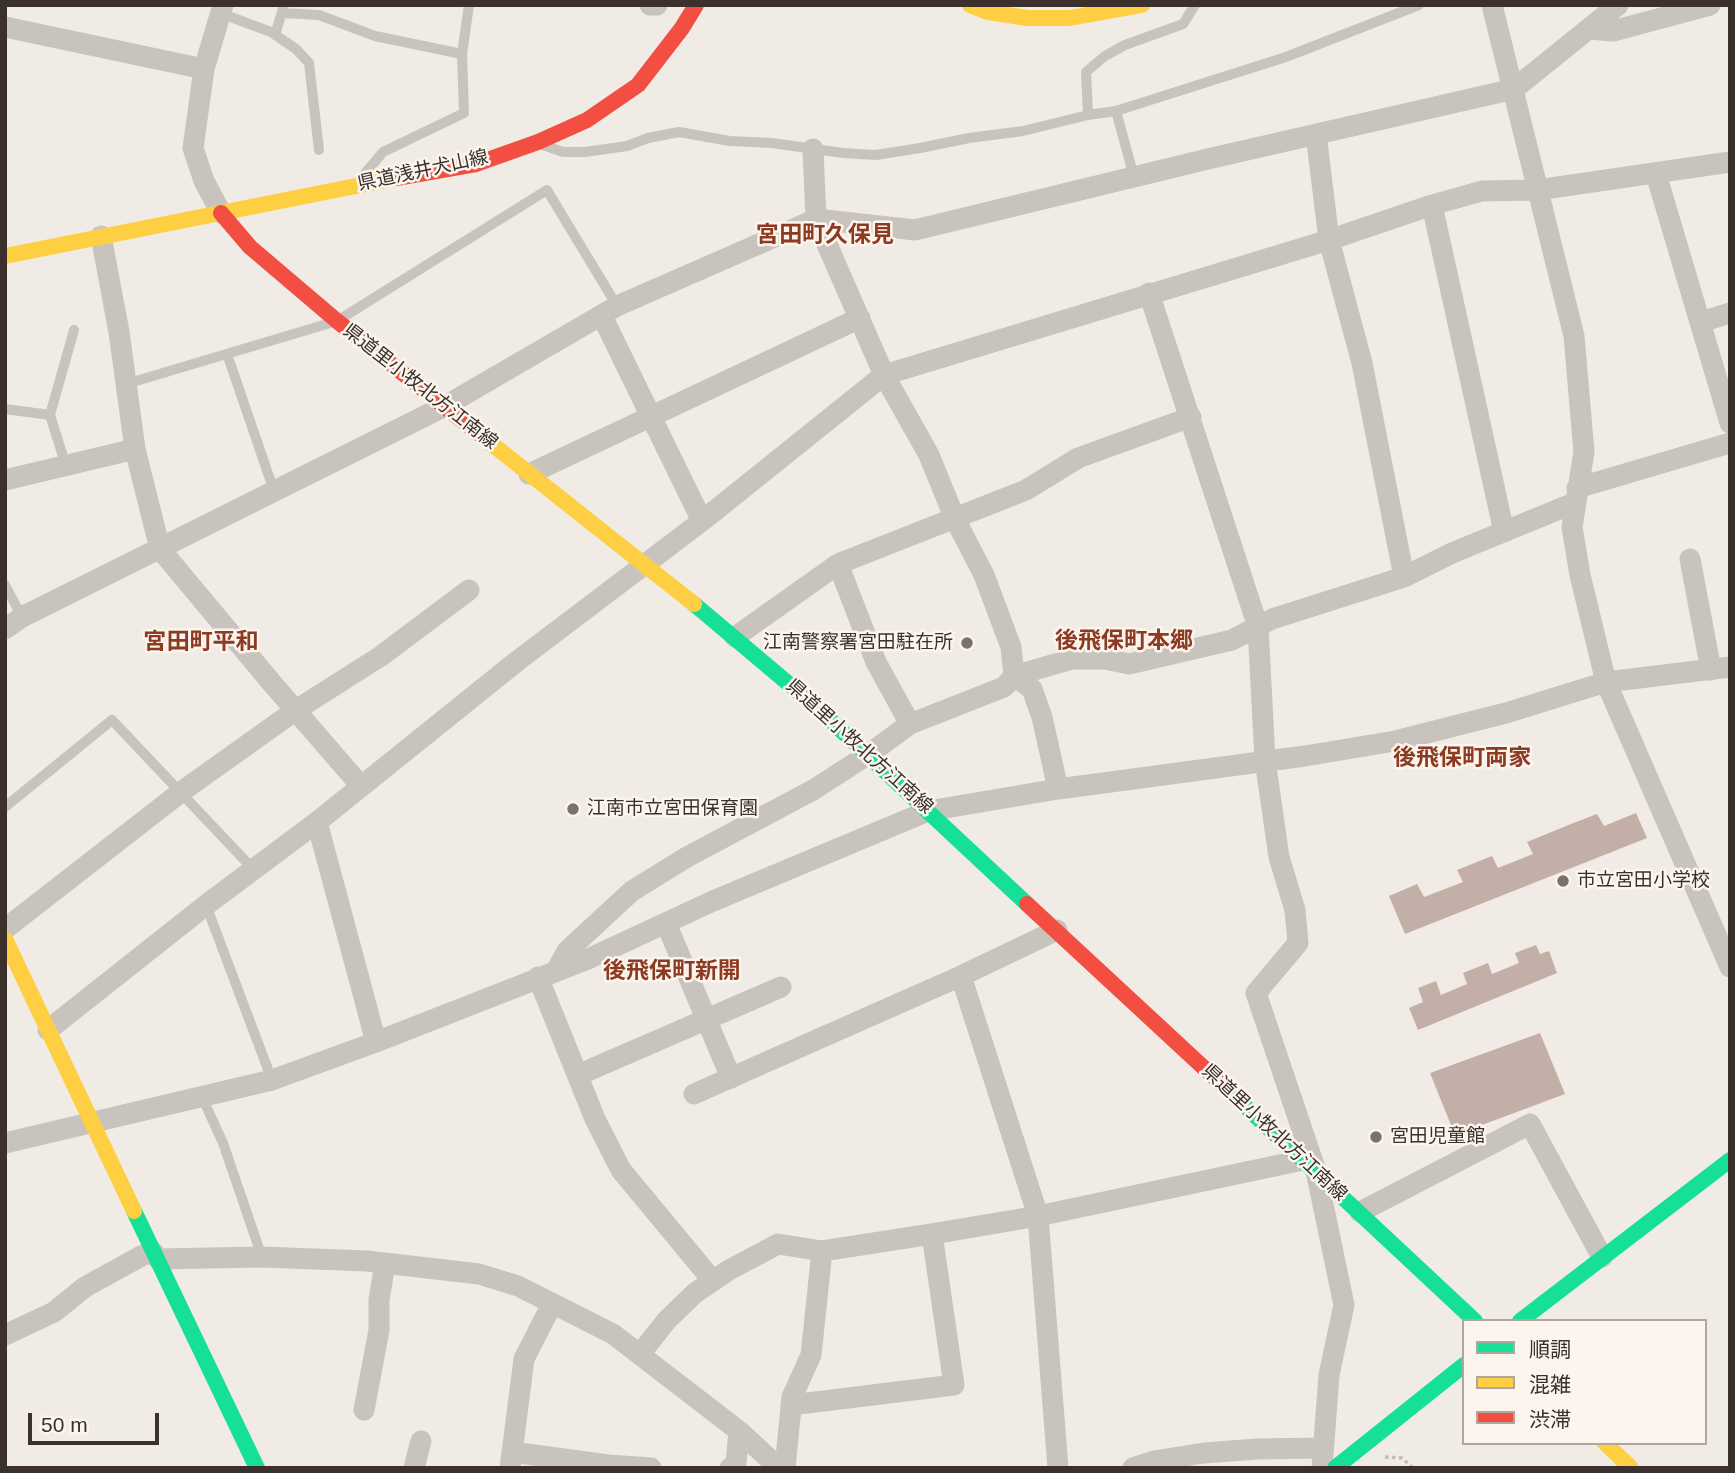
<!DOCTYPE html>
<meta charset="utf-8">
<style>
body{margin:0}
#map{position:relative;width:1735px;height:1473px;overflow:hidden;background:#f0ebe5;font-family:Helvetica,"Noto Sans JP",sans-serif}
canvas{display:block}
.frame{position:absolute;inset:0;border:7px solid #3b302b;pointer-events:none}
.legend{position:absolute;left:1462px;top:1319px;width:245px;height:126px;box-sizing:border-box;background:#fbf5ee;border:2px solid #aea6a0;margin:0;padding:9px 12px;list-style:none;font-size:21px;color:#3b302b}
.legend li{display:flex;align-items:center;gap:14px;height:35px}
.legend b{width:35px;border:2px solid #aea6a0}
.scale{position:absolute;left:28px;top:1413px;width:131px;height:32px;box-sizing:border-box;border:4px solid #3b302b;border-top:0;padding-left:9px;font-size:21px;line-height:24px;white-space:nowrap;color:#3b302b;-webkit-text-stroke:5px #fbf5ee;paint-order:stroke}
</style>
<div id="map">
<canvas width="1735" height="1473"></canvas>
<div class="frame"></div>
<ul class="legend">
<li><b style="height:9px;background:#16e098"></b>順調</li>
<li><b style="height:9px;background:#ffcf43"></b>混雑</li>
<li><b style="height:9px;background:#f24e42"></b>渋滞</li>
</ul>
<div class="scale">50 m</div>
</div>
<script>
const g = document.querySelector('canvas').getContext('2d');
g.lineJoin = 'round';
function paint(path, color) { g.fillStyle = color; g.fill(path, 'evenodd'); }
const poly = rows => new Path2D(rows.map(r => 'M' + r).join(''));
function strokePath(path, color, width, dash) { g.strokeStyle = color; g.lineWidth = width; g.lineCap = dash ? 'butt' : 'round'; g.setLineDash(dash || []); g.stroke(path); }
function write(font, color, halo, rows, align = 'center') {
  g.font = font + ' Helvetica,"Noto Sans JP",sans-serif'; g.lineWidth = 5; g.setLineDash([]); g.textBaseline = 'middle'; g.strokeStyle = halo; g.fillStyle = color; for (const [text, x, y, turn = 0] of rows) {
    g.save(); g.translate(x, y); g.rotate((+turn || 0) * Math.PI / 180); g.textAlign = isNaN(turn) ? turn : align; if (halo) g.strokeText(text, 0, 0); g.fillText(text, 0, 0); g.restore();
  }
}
paint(poly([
 [1636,813,1647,838,1405,934,1389,896,1417,884,1424,897,1463,882,1457,870,1492,856,1498,868,1533,854,1527,842,1571,824,1597,814,1604,826],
 [1536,945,1540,954,1549,951,1557,973,1418,1030,1409,1008,1423,1002,1418,988,1436,981,1441,995,1467,984,1463,973,1488,963,1492,974,1519,963,1515,953],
 [1540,1033,1565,1094,1455,1135,1430,1073]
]), '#c3afa7');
strokePath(poly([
 [1385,1457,1402,1458,1413,1468]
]), '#c2bbb6', 3.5, [3.5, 3.5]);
strokePath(poly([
 [220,13,271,32,296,49,309,63,319,150],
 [282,13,319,15,375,36,462,54],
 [275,35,284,5],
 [1116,111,1134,177],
 [1088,115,1086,72,1105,56,1125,45,1183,24,1195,5],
 [543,145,563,152,585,152,627,146,648,138,679,132,730,141,772,143,843,153,876,155,920,148,969,138,1023,131,1088,115,1116,111,1286,57,1419,5],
 [361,178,383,152,464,113,462,54,469,5],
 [227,354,274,491],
 [126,384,337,321,547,190,617,306],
 [5,409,50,415,66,466],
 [50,415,74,330],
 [5,585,22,617],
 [5,807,112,720,254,870],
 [206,905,272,1080],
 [202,1097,223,1143,262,1257]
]), '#c9c3be', 10);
strokePath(poly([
 [650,5,657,5],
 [1492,5,1574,336,1584,452,1572,527,1580,575,1606,682,1730,967],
 [5,27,204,69],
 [1588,29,1613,31,1710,5],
 [1316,134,1329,240,1362,363,1404,577],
 [813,149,816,219,884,375,929,455,955,519,984,575,1011,647,1014,676,1032,689,1042,717,1058,789],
 [1656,174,1730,423],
 [1432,205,1504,532],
 [221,213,204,181,193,148,204,69,223,5],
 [101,236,119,332,135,449,160,549,271,682,361,786],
 [1149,293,1258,627,1265,760,1279,857,1295,910,1298,943,1256,993,1316,1171,1344,1305,1329,1375,1322,1468],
 [602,316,702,521],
 [1701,322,1730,313],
 [529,474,860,318],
 [5,480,135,449],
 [1577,488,1730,443],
 [1690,559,1711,670],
 [5,629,22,617,445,406,617,306,816,219,915,230,1212,158,1514,89,1618,5],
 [735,637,838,564],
 [910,724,876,662,838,564,1026,490,1078,458,1191,417],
 [317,822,376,1042],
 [666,923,731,1078],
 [5,929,181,792,296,710,381,656,469,590],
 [556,971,567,951,632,891,687,857,813,790,869,754,910,724,1004,687,1014,676,1072,659,1105,659,1129,664,1232,640,1272,619,1404,577,1452,553,1574,503],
 [961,976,1038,1216,1058,1468],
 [538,977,595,1119,621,1170,713,1281],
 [48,1030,206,905,317,822,516,662,702,521,884,375,1329,240,1432,205,1482,191,1537,190,1730,162],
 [578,1075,781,987],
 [694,1094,961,976,1057,930],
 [5,1143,272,1080,376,1042,588,959,713,901,928,811,1058,789,1305,756,1395,741,1506,713,1606,682,1730,667],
 [1360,1212,1530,1124,1602,1257],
 [158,1259,262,1257,367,1261,479,1274,518,1286,613,1334,739,1431,779,1468],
 [5,1335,54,1312,85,1287,143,1255,154,1253],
 [640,1354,667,1320,695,1293,729,1270,778,1244,822,1251,932,1234,1038,1216,1303,1160],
 [791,1405,954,1385,932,1234],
 [364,1410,379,1330,379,1300,385,1263],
 [512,1452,608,1465,651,1468],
 [414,1468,421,1441],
 [510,1468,524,1359,552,1304],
 [730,1468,736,1463,739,1431],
 [785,1468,792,1397,811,1355,822,1251],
 [1133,1468,1154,1461,1204,1453,1257,1449,1322,1448]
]), '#c9c3be', 21);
strokePath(poly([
 [694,604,815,706,1027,904],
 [1217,1080,1475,1321],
 [134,1211,257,1468],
 [1520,1321,1730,1160],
 [1335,1468,1464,1365]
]), '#16e098', 16);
strokePath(poly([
 [970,5,988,12,1027,18,1070,18,1142,5],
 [5,256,396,178],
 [478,433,694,604],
 [5,939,134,1211],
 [1605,1443,1631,1468]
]), '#ffcf43', 16);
strokePath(poly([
 [396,178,476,164,538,142,587,120,638,85,682,28,696,5],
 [221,213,250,247,337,321,478,433],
 [1027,904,1217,1080]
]), '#f24e42', 16);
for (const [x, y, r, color] of [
 [967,643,7,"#7a716c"],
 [573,809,7,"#7a716c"],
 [1563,881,7,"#7a716c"],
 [1376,1137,7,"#7a716c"]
]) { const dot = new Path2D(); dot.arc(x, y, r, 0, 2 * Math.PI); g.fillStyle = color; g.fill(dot); strokePath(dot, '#fbf5ee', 2.5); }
write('19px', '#3b302b', '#fbf5ee', [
 ["県道浅井犬山線",423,171,-12],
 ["県道里小牧北方江南線",420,387,38],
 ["県道里小牧北方江南線",859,747,42],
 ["県道里小牧北方江南線",1274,1133,43]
]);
write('19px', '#3b302b', '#fbf5ee', [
 ["江南警察署宮田駐在所",953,643,"right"],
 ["江南市立宮田保育園",587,809],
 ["市立宮田小学校",1577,881],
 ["宮田児童館",1390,1137]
], 'left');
write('bold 23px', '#8c3b22', '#fbf5ee', [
 ["宮田町久保見",825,236],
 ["後飛保町本郷",1124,642],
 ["宮田町平和",201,643],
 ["後飛保町両家",1462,759],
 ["後飛保町新開",672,972]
]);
</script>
